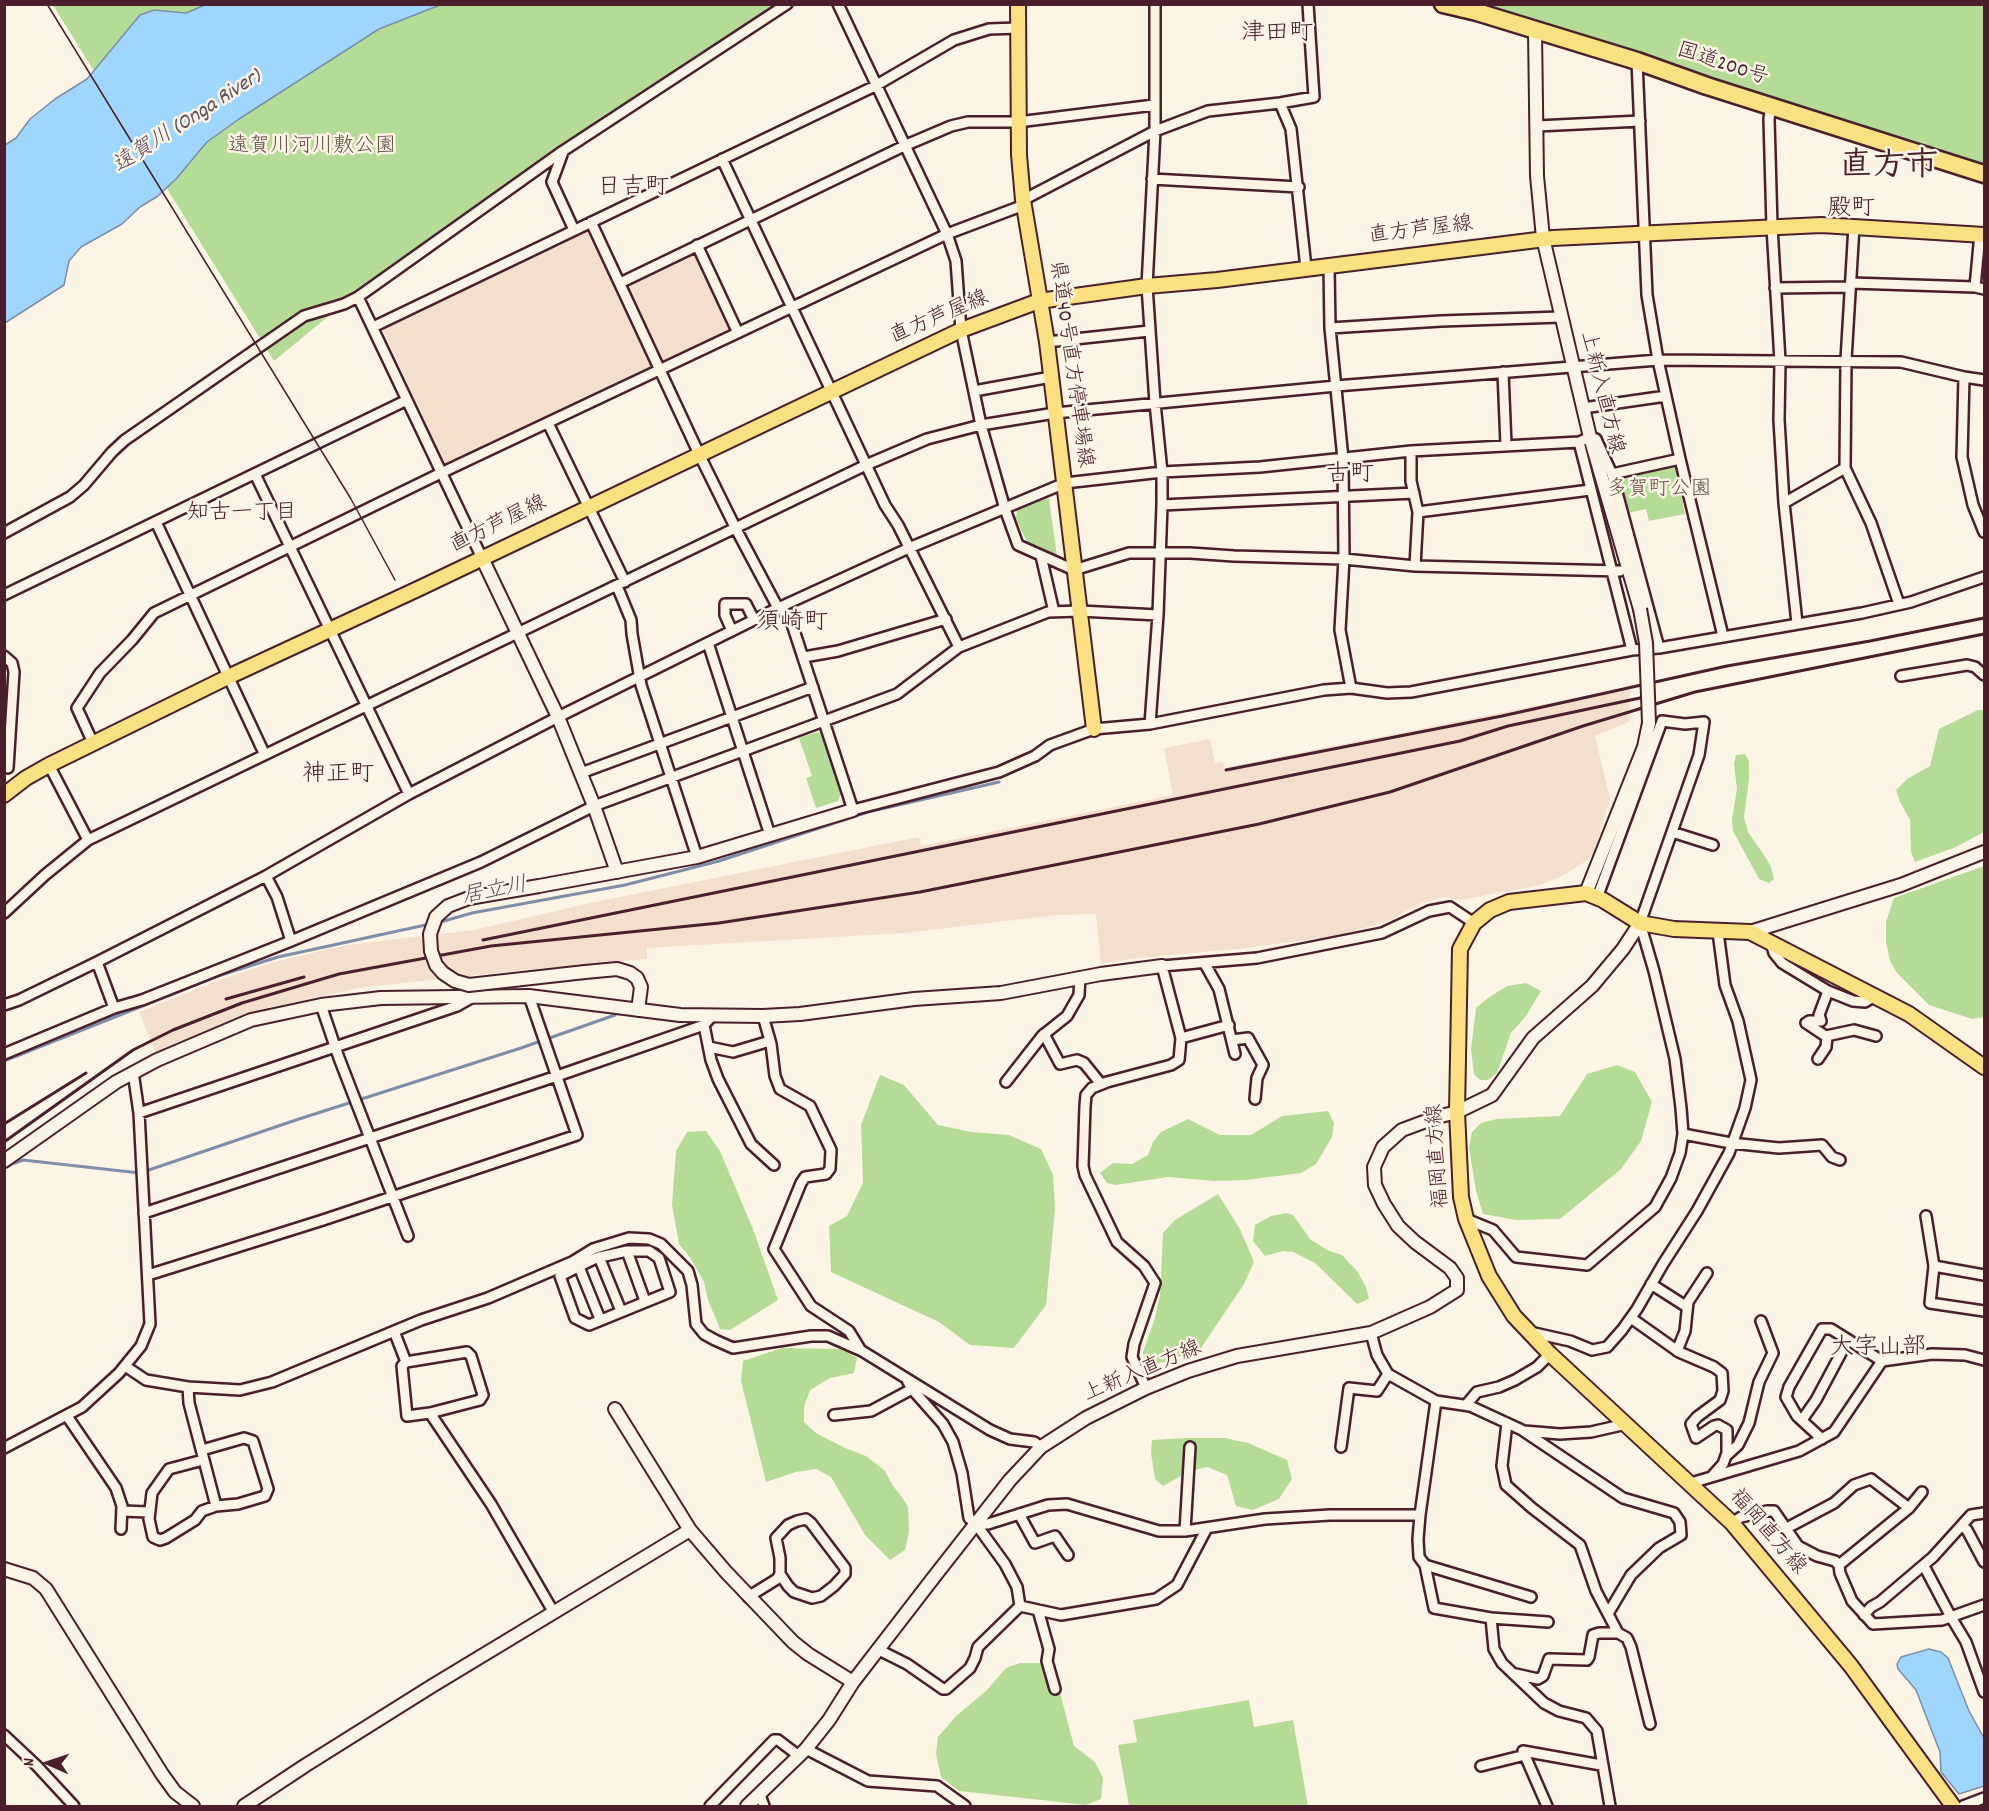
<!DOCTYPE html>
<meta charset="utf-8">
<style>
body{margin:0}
#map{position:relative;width:1989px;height:1811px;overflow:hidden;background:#fcf5e5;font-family:Dekko,sans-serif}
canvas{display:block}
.frame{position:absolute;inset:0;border:6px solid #4a1f2b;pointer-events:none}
.north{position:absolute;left:18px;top:1733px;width:60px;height:60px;-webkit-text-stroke:4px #fcf5e5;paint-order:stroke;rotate:273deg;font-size:16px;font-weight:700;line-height:24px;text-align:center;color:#4a1f2b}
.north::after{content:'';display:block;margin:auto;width:21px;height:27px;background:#4a1f2b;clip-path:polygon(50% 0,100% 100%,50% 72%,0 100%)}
</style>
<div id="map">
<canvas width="1989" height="1811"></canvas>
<div class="frame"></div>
<div class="north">N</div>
</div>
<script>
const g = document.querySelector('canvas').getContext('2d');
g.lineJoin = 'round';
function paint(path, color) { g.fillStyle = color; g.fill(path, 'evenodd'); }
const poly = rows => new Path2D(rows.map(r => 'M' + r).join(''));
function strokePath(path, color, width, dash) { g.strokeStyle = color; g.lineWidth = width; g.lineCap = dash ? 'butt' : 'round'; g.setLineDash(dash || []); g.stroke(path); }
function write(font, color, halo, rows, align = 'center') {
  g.font = font + ' Dekko,"Klee One",sans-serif'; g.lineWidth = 5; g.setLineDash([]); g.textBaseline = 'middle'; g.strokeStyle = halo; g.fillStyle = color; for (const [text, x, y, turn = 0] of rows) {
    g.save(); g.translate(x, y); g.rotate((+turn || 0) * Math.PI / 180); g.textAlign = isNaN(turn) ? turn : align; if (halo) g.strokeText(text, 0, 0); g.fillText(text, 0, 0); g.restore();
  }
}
paint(poly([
 [591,230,654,366,445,464,382,328],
 [696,251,732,330,662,363,626,284],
 [1630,687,1629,722,1595,736,1610,799,1594,853,1588,860,1562,876,1540,885,1461,900,1444,897,1422,903,1386,922,1334,936,1247,948,1129,959,1101,964,1096,914,1057,915,904,933,647,948,647,959,494,973,358,988,267,1008,199,1034,156,1054,139,1012,214,982,273,962,347,945,474,930,590,903,919,837,921,846,1173,795,1164,748,1210,739,1215,763,1223,762,1224,768]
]), '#f3dfcb');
paint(poly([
 [53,5,778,5,701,52,564,145,365,286,274,361],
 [1464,5,1984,5,1984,166,1587,37],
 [1676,464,1685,514,1649,521,1646,509,1628,513,1620,475],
 [1046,498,1049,499,1057,557,1027,542,1016,519,1017,510],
 [1978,710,1984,710,1984,832,1956,847,1915,862,1911,852,1910,820,1900,802,1896,790,1907,779,1930,766,1939,729],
 [817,732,822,734,841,794,838,801,816,808,806,778,812,776,799,738],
 [1745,754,1749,761,1749,779,1744,817,1748,832,1766,858,1771,867,1774,879,1769,883,1759,879,1733,831,1732,819,1737,789,1734,764,1736,755],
 [1984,866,1984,1017,1972,1019,1929,1005,1897,973,1890,961,1886,942,1886,922,1894,898],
 [1526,983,1541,991,1526,1016,1511,1033,1497,1073,1488,1080,1480,1080,1474,1074,1471,1050,1476,1008,1488,998,1507,986],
 [1617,1065,1635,1072,1652,1102,1641,1141,1621,1169,1560,1219,1516,1220,1483,1214,1476,1191,1469,1148,1472,1132,1481,1123,1497,1119,1560,1116,1587,1074],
 [880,1075,904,1085,938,1125,971,1132,1009,1135,1041,1149,1053,1175,1055,1209,1046,1305,1014,1348,970,1345,939,1322,831,1272,829,1226,847,1216,863,1183,861,1125],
 [1328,1111,1334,1123,1332,1137,1316,1164,1301,1173,1246,1180,1214,1181,1168,1177,1116,1185,1107,1183,1100,1173,1113,1163,1132,1164,1148,1155,1153,1142,1161,1132,1188,1119,1220,1135,1251,1135,1282,1116],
 [706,1131,720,1151,753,1229,778,1300,730,1330,720,1329,708,1300,704,1282,691,1259,679,1244,672,1205,676,1151,687,1132],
 [1218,1194,1240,1229,1254,1262,1244,1284,1201,1348,1167,1362,1145,1364,1143,1352,1154,1321,1160,1295,1163,1233,1175,1220],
 [1286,1213,1293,1215,1310,1239,1327,1250,1342,1255,1357,1271,1366,1287,1369,1299,1357,1304,1315,1263,1293,1252,1283,1251,1265,1256,1253,1241,1255,1225,1271,1216],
 [782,1348,842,1349,857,1358,854,1373,830,1378,810,1390,804,1407,804,1422,816,1433,845,1448,866,1456,885,1471,893,1486,902,1497,908,1507,909,1532,905,1550,890,1560,865,1535,831,1477,816,1469,796,1472,766,1482,741,1381,743,1361],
 [1186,1438,1225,1438,1248,1443,1287,1460,1292,1479,1279,1499,1253,1510,1236,1506,1227,1475,1207,1467,1190,1471,1163,1486,1155,1479,1151,1453,1152,1440],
 [1020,1663,1040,1663,1055,1674,1074,1746,1095,1762,1103,1778,1101,1799,1086,1805,959,1791,941,1777,936,1754,938,1737,956,1716,986,1691,1006,1668],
 [1249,1700,1254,1727,1293,1720,1308,1806,1129,1806,1118,1745,1137,1742,1133,1720]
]), '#b5dc97');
const water = poly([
 [205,5,440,5,379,29,239,119,207,142,176,179,158,196,140,207,122,224,81,247,69,261,64,285,5,323,5,145,16,138,30,119,55,99,87,79,140,15,154,10,186,13,205,5],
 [1929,1649,1941,1652,1948,1658,1969,1711,1984,1738,1984,1786,1959,1794,1941,1772,1940,1752,1916,1690,1898,1669,1897,1664,1901,1657,1929,1649]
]);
paint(water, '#9fd6fe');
strokePath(water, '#7d8daa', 1.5);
strokePath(poly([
 [437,923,472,913,625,885,719,861,868,812,999,782],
 [4,1061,218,976,278,957,430,924],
 [4,1169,12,1164,23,1160,140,1173,299,1119,521,1048,615,1015]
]), '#7d8daa', 3);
const street = poly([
 [838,4,947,234,956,261,961,330,981,425,1005,509,1018,545,1074,570,1129,553,1190,553,1234,556,1344,559,1415,566,1620,571],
 [1637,61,1647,295,1658,360,1680,459,1723,636],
 [1280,103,1291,129,1306,268],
 [1771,106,1769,119,1772,227,1780,361,1779,420,1784,503,1797,623],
 [1537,126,1640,121],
 [563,152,552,182,574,230],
 [722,159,885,505,898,525,959,647],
 [1152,179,1299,187],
 [1023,200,1155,131,1208,111,1280,103,1314,97,1308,4],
 [591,222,699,454,736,529,778,608,789,615,853,810,999,772,1035,756,1050,745,1094,729,1150,724,1324,690,1351,688,1387,693,1411,692,1632,650,1659,648,1862,613,1911,602,1984,577],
 [1854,226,1846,360,1845,468,1871,523,1899,604],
 [697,245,738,333],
 [1329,266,1330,328,1343,459,1344,559,1340,630,1351,688],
 [620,283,904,146,951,126,968,122,1018,122,1154,105],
 [1851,283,1975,287,1984,289],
 [1975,287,1980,234],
 [1775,288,1850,287],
 [358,297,482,558],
 [373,327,875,86,954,40,989,29,1018,28],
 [1330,328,1441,321,1561,317],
 [1047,342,1149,331],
 [1503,372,1506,445],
 [1964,377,1962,457,1973,505,1984,532],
 [974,391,1051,377],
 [1583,408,1666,396],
 [548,423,625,582],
 [1579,442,1632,650],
 [1411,451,1411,481,1418,512,1415,566],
 [255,474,409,794],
 [1612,474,1680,459],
 [1784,503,1845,468],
 [1162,505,1414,493],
 [1418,512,1590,490],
 [156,522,264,753],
 [4,533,70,497,84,485,112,452,125,440,304,316,344,304,358,297,563,151,787,4],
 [1041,556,1054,612],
 [617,586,631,620,632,634,641,685,697,857],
 [4,595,407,400],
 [732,631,725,615,725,604,746,604,754,620],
 [708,643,770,835],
 [4,656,12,663,14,672,8,768],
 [804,657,838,651,946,619],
 [1901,676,1967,665,1975,667,1984,675],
 [1150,724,1158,615,1162,505,1162,472,1155,403,1147,286,1155,131,1155,4],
 [93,743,77,708,100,673,132,640,154,613,441,473,947,234,1024,205],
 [49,765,88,840],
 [581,773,813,687],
 [1672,832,1713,845],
 [266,876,277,897,291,941],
 [4,913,45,875,88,840,866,465,927,439,981,425,1055,413,1336,386,1658,360,1901,362,1964,377,1984,380],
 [1771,943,1774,953,1782,963,1828,991,1853,1001,1865,1002,1875,996],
 [97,962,114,1008],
 [1205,964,1219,989,1235,1054],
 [4,1005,19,1000,97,962,266,876,409,794,558,717,778,608,909,548,1065,483,1162,472,1260,467,1411,451,1579,442,1590,437,1596,439,1612,474,1659,648],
 [321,1005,339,1058,408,1236],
 [763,1016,771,1044,775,1076,780,1089,810,1106,831,1150,830,1169,826,1174,805,1177,801,1183,774,1249,811,1306,849,1331,860,1349],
 [704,1025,711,1060,718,1079,751,1144,774,1165],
 [1044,1034,1060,1064,1077,1060,1084,1063,1101,1084],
 [1826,1036,1854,1030,1876,1036],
 [1181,1038,1229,1025],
 [1232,1040,1248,1038,1263,1065,1257,1078,1255,1099],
 [709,1047,733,1052,770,1041],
 [4,1054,114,1008,142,1000,291,941,481,862,594,806,897,694,959,647,1048,612,1080,611,1158,615],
 [1818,1059,1826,1047,1827,1037,1806,1023,1809,1021,1821,1021,1819,1015,1828,991],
 [1006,1082,1042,1036,1067,1016,1079,995,1080,977],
 [139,1113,457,1006,473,997],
 [1683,1134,1731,1143,1779,1148,1822,1145,1832,1157,1840,1160],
 [144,1213,557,1076,704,1025,712,1016],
 [1926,1216,1934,1266],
 [1466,1219,1493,1230,1516,1257,1587,1265,1655,1207,1671,1178,1680,1153,1683,1134,1681,1108,1675,1059,1654,971,1640,923,1699,755,1704,722,1685,724,1662,721,1597,898],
 [627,1251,649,1251,659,1258,670,1292,589,1325,575,1318,560,1276,596,1258,627,1251],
 [627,1251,645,1301],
 [599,1257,621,1311],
 [577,1262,600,1319],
 [148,1275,323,1220,577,1135,529,996],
 [1984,1275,1934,1266,1930,1303,1984,1311],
 [1651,1284,1687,1307],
 [1631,1318,1679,1352,1714,1367,1722,1373,1723,1391,1720,1400,1697,1417,1691,1424,1696,1438,1714,1426,1718,1425,1727,1430,1727,1453,1723,1464,1713,1475],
 [394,1331,406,1362,402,1366,407,1416,430,1413,491,1504,554,1613],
 [1530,1332,1570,1341,1592,1350,1607,1347,1622,1330,1637,1309,1663,1264,1697,1211,1729,1153,1745,1108,1751,1080,1738,1021,1725,985,1718,932],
 [1371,1333,1377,1355,1388,1374,1436,1401,1470,1406,1522,1430,1623,1498,1674,1513,1680,1522,1681,1535,1659,1548,1631,1575,1609,1612],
 [1677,1351,1685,1331,1688,1302,1707,1273],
 [406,1362,467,1352,471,1356,483,1395,480,1400,430,1413],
 [125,1366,146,1380,188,1387,240,1390,272,1382,421,1320,488,1298,572,1262,593,1249,629,1238,649,1239,661,1244,688,1271,692,1285,696,1324,704,1334,715,1340,733,1348,811,1336,828,1336,862,1351,990,1430,1010,1439,1034,1442,1041,1447],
 [907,1380,912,1389,943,1424,953,1442,962,1473,969,1518,976,1524,1005,1564,1017,1587,1020,1606],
 [188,1387,189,1403,216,1506],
 [1146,1388,1132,1357,1134,1344,1155,1283,1144,1266,1117,1242,1085,1175,1083,1166,1085,1106,1086,1095,1092,1088,1107,1082,1171,1065,1179,1060,1181,1038,1162,966,1257,958,1382,933,1429,911,1450,907,1474,923],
 [1436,1401,1420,1515,1418,1539,1419,1557,1425,1565,1434,1608,1491,1618,1494,1649,1502,1663,1544,1703,1559,1711,1586,1718,1597,1731,1610,1806],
 [1466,1405,1477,1392,1499,1387,1515,1380,1537,1367,1550,1354],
 [834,1415,871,1411,912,1389],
 [67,1416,116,1488,122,1506,121,1529],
 [1802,1420,1816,1400,1848,1340],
 [1507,1423,1502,1466,1506,1485,1532,1508,1580,1545,1596,1591,1618,1633,1627,1638,1631,1647,1650,1724],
 [1524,1431,1560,1434,1591,1432,1626,1424],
 [1822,1439,1797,1416,1786,1397,1789,1387,1822,1329,1831,1329,1882,1361],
 [1341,1447,1349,1388,1377,1391,1388,1374],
 [4,1448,82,1407,119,1373,141,1346,150,1324,139,1113,133,1072],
 [202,1450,244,1438,253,1441,268,1489,265,1496,238,1504,216,1506,202,1511,195,1520,166,1538,160,1540,153,1537,149,1519,152,1493,169,1469,203,1460],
 [1726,1456,1738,1445,1749,1423,1759,1382,1773,1353,1761,1321],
 [1691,1483,1799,1451,1834,1432,1882,1361,1932,1354,1965,1355,1984,1360],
 [1909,1508,1922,1492],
 [122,1511,149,1512],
 [1019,1514,1035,1543,1055,1536,1068,1555],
 [1732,1523,1741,1517,1767,1511,1774,1511,1798,1546,1817,1556,1835,1561,1839,1565,1840,1573,1852,1601,1873,1624,1942,1620,1984,1605],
 [976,1524,988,1524,1048,1505,1067,1504,1159,1531,1185,1531,1265,1519,1330,1515,1420,1515],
 [1962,1526,1967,1530,1984,1562],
 [1785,1529,1834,1503,1854,1485,1871,1479,1909,1508,1839,1565],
 [1185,1531,1190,1447],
 [1425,1565,1531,1597],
 [1924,1566,1951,1617,1966,1642,1984,1692],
 [748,1597,777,1579,780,1574,780,1558,776,1538,788,1525,797,1521,806,1519,811,1523,845,1568,845,1574,834,1586,821,1596,812,1598,794,1592,788,1586,780,1574],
 [1020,1606,1061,1615,1156,1599,1177,1585,1207,1528],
 [1038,1610,1049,1649,1047,1661,1055,1689],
 [1864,1615,1871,1607,1880,1602,1933,1557,1971,1515,1984,1513],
 [1491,1618,1548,1622],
 [879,1650,907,1664,943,1689,946,1689,970,1668,975,1658,978,1647,1020,1606],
 [1516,1674,1538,1679,1543,1676,1549,1659,1587,1660,1589,1657,1593,1635,1599,1633,1618,1633],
 [4,1735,37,1766,74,1806],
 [806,1749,868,1781,937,1786,965,1806],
 [1481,1766,1525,1755],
 [760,1795,764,1806],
 [710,1806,774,1740,778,1740,799,1756],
 [1547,1806,1523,1751,1601,1765],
 [1963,1806,1984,1798]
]);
const secondary = poly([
 [1535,31,1537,176,1543,238,1590,437,1640,609],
 [482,558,558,717,594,806,617,872],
 [539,886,697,857,853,810],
 [1586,893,1644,747,1649,723],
 [1750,932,1901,885,1984,852],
 [585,972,617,969,630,973,637,978,641,987,638,1010],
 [4,1161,116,1082,157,1060,251,1020,321,1005,381,998,529,996,680,1015,763,1016,800,1014,914,999,1001,993,1101,974,1162,966],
 [615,1409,690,1530,726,1572,793,1642,808,1654,853,1682],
 [4,1569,33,1578,46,1589,162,1774,175,1792,193,1806],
 [244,1806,306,1765,432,1686,690,1530],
 [747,1806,806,1749,829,1720,853,1682,934,1577,1010,1480,1041,1447,1086,1418,1146,1388,1188,1371,1237,1356,1371,1333,1430,1307,1457,1290,1457,1278,1450,1268,1415,1242,1398,1226,1384,1204,1375,1185,1374,1167,1383,1147,1402,1130,1437,1117,1457,1112,1492,1095,1533,1038,1592,986,1623,949,1640,923]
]);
const primary = poly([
 [1018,4,1019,155,1023,200,1047,342,1094,729],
 [4,795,26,778,49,765,228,677,420,588,961,330,1039,301,1147,286,1217,280,1553,238,1821,225,1984,235],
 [1953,1806,1851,1666,1732,1523,1550,1354,1514,1316,1489,1276,1466,1219,1461,1197,1457,1112,1460,949,1474,923,1490,910,1509,902,1586,893,1603,900,1640,923,1674,929,1750,932,1909,1014,1984,1067]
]);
const highway = poly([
 [1443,4,1477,12,1637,61,1707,86,1984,174]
]);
strokePath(street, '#4a1f2b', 14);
strokePath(secondary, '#4a1f2b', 16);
strokePath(primary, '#4a1f2b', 18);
strokePath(highway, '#4a1f2b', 21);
strokePath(street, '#fcf5e5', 9);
strokePath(secondary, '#fcf5e5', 12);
strokePath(primary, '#f9e181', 14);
strokePath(highway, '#f9e181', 16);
strokePath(poly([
 [47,4,351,499,395,580]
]), '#4a1f2b', 1.5);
strokePath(poly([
 [1226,770,1502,716,1727,666,1870,641,1984,618],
 [483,940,1460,741,1508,726,1654,695],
 [226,999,304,977],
 [4,1124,86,1073],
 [4,1142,133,1050,173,1030,242,1003,339,974,491,946,719,923,920,892,1259,824,1390,792,1583,726,1695,692,1984,634]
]), '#4a1f2b', 3);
const secondaryBridge = poly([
 [1640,609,1646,643,1649,723],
 [539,886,469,898,448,906,436,917,430,934,431,951,436,965,443,973,455,981,469,985,585,972]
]);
strokePath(secondaryBridge, '#4a1f2b', 16, []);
strokePath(secondaryBridge, '#fcf5e5', 12);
write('21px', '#4a1f2b', '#fcf5e5', [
 ["国道200号",1722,66,18],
 ["直方芦屋線",1421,232,-7],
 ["直方芦屋線",940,319,-23],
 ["県道40号直方停車場線",1069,364,82],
 ["上新入直方線",1600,393,76],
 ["直方芦屋線",499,526,-26],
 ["福岡直方線",1440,1156,-94],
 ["上新入直方線",1143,1373,-23],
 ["福岡直方線",1766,1533,49]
]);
write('21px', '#654e46', '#fcf5e5', [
 ["遠賀川河川敷公園",312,148],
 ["多賀町公園",1659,491]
]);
write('italic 22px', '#5f4d60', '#fcf5e5', [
 ["遠賀川 (Onga River)",188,123,-33],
 ["居立川",495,893,-11]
]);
write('22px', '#4a1f2b', '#fcf5e5', [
 ["知古一丁目",242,515]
]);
write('24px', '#4a1f2b', '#fcf5e5', [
 ["津田町",1277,36],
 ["日吉町",633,190],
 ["殿町",1851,211],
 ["古町",1350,477],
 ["須崎町",792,625],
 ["神正町",338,777],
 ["大字山部",1878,1350]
]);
write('bold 33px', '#4a1f2b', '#fcf5e5', [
 ["直方市",1889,169]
]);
</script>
